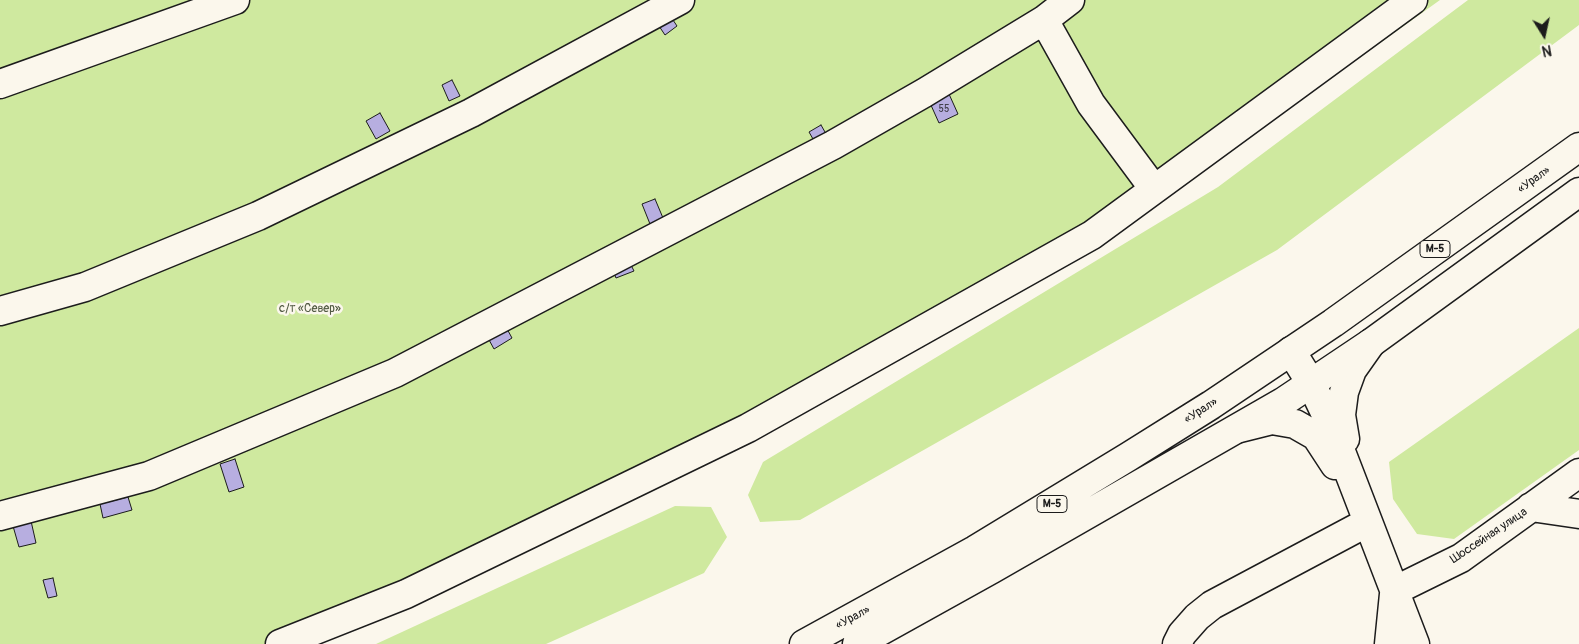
<!DOCTYPE html>
<meta charset="utf-8">
<style>
body{margin:0}
#map{position:relative;width:1579px;height:644px;overflow:hidden;background:#fbf7ec;font-family:Pangolin,sans-serif}
canvas{display:block}
.north{position:absolute;left:1519px;top:10px;width:50px;height:50px;-webkit-text-stroke:4px #fbf7ec;paint-order:stroke;rotate:170deg;font-size:14px;font-weight:700;line-height:20px;text-align:center;color:#1c1c1c}
.north::after{content:'';display:block;margin:auto;width:18px;height:22px;background:#1c1c1c;clip-path:polygon(50% 0,100% 100%,50% 72%,0 100%)}
</style>
<div id="map">
<canvas width="1579" height="644"></canvas>
<div class="north">N</div>
</div>
<script>
const g = document.querySelector('canvas').getContext('2d');
g.lineJoin = 'round';
function paint(path, color) { g.fillStyle = color; g.fill(path, 'evenodd'); }
const poly = rows => new Path2D(rows.map(r => 'M' + r).join(''));
function strokePath(path, color, width, dash) { g.strokeStyle = color; g.lineWidth = width; g.lineCap = dash ? 'butt' : 'round'; g.setLineDash(dash || []); g.stroke(path); }
function write(font, color, halo, rows, align = 'center') {
  g.font = font + ' Pangolin,sans-serif'; g.lineWidth = 5; g.setLineDash([]); g.textBaseline = 'middle'; g.strokeStyle = halo; g.fillStyle = color; for (const [text, x, y, turn = 0] of rows) {
    g.save(); g.translate(x, y); g.rotate((+turn || 0) * Math.PI / 180); g.textAlign = isNaN(turn) ? turn : align; if (halo) g.strokeText(text, 0, 0); g.fillText(text, 0, 0); g.restore();
  }
}
paint(poly([
 [0,0,1440,0,1101,243,310,644,0,644],
 [1468,0,1579,0,1579,25,1277,250,800,520,760,522,748,495,763,462,1218,187],
 [1579,328,1579,450,1454,539,1417,534,1393,499,1389,462],
 [675,506,711,507,727,537,704,573,546,644,376,644]
]), '#cfe99f');
const building = poly([
 [669,14,677,26,665,35,657,23,669,14],
 [452,80,460,96,449,101,442,85,452,80],
 [949,94,958,114,939,123,930,103,949,94],
 [380,113,390,131,376,139,366,121,380,113],
 [821,125,829,139,817,146,809,132,821,125],
 [655,199,663,218,650,224,642,204,655,199],
 [628,259,634,271,616,278,611,266,628,259],
 [506,327,512,338,494,349,488,338,506,327],
 [235,459,244,487,229,492,220,464,235,459],
 [128,497,132,510,103,518,100,504,128,497],
 [31,521,36,543,19,547,13,526,31,521],
 [53,578,57,596,48,598,43,580,53,578]
]);
paint(building, '#b7aee0');
strokePath(building, '#1c1c1c', 1);
const minor = poly([
 [1044,20,1091,104,1154,189],
 [0,84,235,0],
 [0,311,85,287,258,216,471,113,680,0],
 [1291,351,1311,383,1330,423,1415,644],
 [1240,428,1272,420,1295,424,1316,436,1335,465],
 [1345,439,1341,415,1344,392,1352,370,1371,343],
 [1531,507,1579,514],
 [0,516,149,476,395,373,833,145,924,93,1044,20,1070,0],
 [1394,591,1461,558,1579,473],
 [280,644,406,594,748,428,1092,235,1413,0],
 [1177,644,1182,634,1197,617,1212,605,1368,522],
 [1389,644,1394,594]
]);
const highway = poly([
 [804,644,975,550,1128,457,1211,405,1333,323,1579,147],
 [857,644,992,569,1283,402,1371,343,1579,192]
]);
strokePath(minor, '#1c1c1c', 31);
strokePath(highway, '#1c1c1c', 31);
strokePath(minor, '#fbf7ec', 28);
strokePath(highway, '#fbf7ec', 28);
write('10px', '#43404d', null, [
 ["55",944,109]
]);
for (const [x, y, w] of [
 [1435,249,30],
 [1052,504,30]
]) { const box = new Path2D(); box.roundRect(x - w / 2, y - 8.5, w, 17, 4); g.fillStyle = '#fbf7ec'; g.fill(box); strokePath(box, '#1c1c1c', 1); }
write('bold 11px', '#1c1c1c', null, [
 ["М-5",1435,249],
 ["М-5",1052,504]
]);
write('12px', '#1c1c1c', '#fbf7ec', [
 ["«Урал»",1534,180,-36],
 ["«Урал»",1201,411,-33],
 ["Шоссейная улица",1489,536,-34],
 ["«Урал»",853,618,-28]
]);
write('12px', '#525a43', '#fbf7ec', [
 ["с/т «Север»",310,309]
]);
</script>
